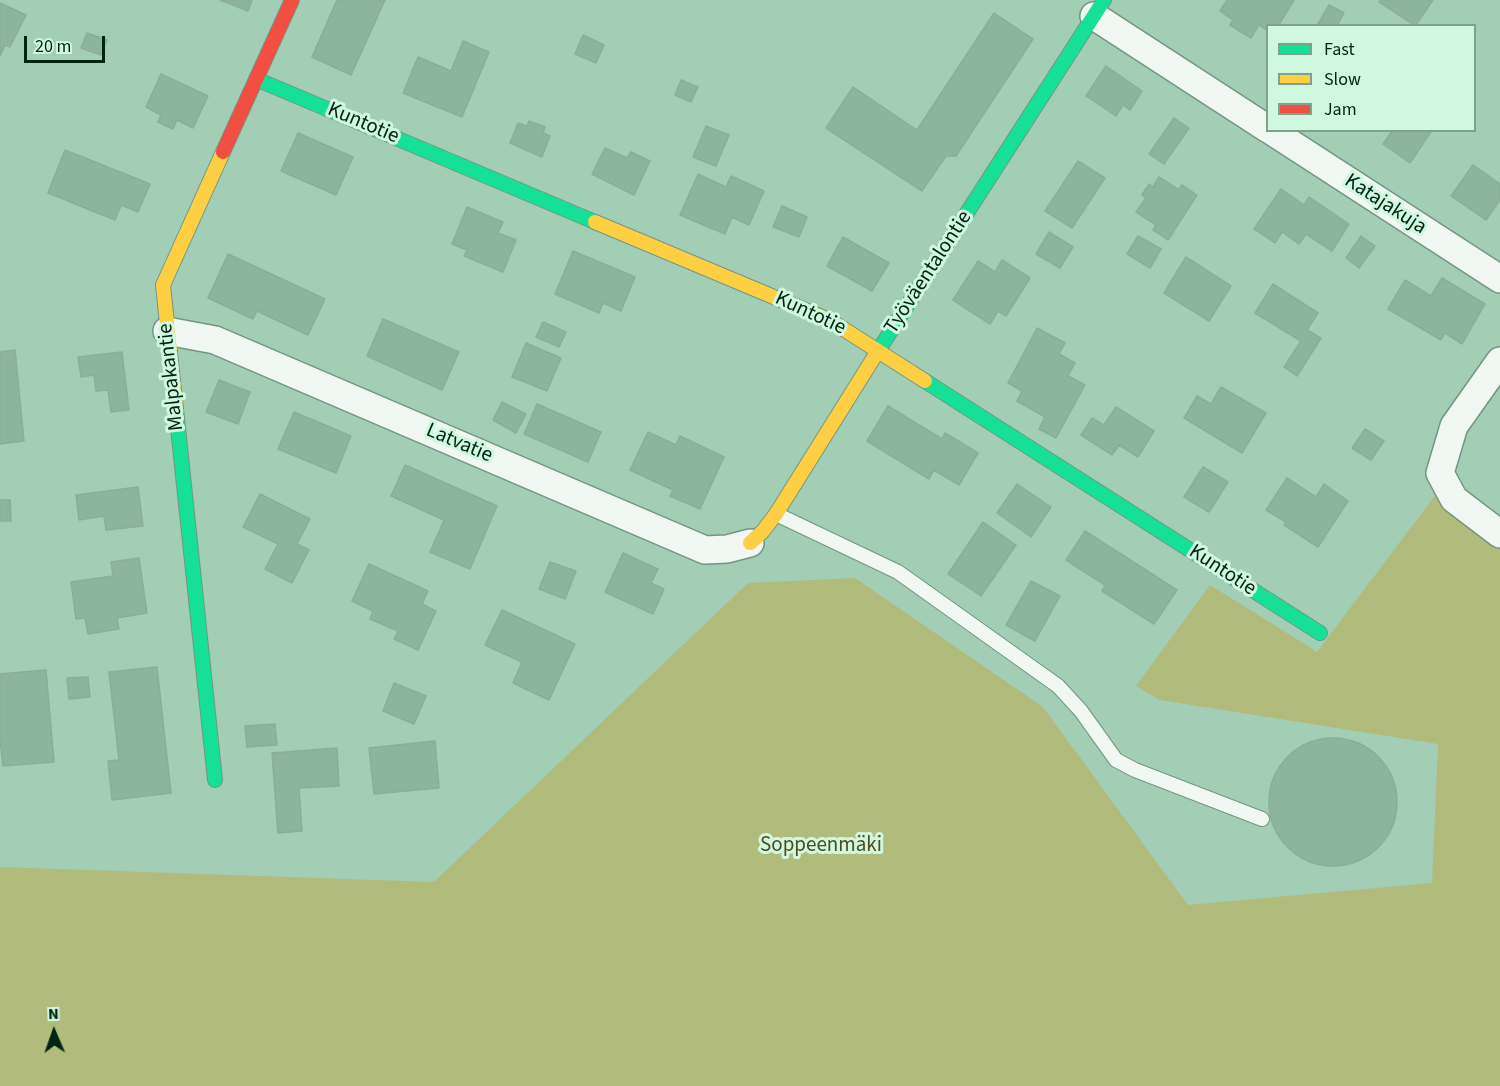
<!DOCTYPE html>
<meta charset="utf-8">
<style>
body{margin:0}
#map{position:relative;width:1500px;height:1086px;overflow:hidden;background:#a2ceb5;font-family:"Source Sans 3",sans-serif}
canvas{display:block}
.legend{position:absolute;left:1266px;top:24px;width:210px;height:108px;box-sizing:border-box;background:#d0f8e0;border:2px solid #7da38e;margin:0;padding:8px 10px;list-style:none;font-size:18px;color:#002312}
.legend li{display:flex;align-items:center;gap:12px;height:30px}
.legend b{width:30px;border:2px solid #7da38e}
.north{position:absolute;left:24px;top:1002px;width:60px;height:60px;-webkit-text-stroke:4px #d0f8e0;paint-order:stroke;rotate:358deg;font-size:16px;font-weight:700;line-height:24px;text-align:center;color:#002312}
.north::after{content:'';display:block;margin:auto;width:21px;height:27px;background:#002312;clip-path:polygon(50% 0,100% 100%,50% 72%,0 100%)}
.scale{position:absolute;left:24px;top:36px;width:81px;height:27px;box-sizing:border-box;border:3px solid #002312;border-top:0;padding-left:8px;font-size:18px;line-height:21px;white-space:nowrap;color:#002312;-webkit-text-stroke:4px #d0f8e0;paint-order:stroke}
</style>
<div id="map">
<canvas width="1500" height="1086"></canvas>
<ul class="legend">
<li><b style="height:8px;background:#16e098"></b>Fast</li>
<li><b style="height:8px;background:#ffcf43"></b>Slow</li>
<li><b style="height:8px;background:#f24e42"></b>Jam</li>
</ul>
<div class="north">N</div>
<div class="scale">20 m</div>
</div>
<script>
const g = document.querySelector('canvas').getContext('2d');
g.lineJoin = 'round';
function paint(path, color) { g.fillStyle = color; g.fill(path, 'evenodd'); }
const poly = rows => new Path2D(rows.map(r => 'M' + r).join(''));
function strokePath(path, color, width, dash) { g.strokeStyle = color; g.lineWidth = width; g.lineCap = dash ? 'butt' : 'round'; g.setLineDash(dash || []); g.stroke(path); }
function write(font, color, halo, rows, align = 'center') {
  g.font = font + ' "Source Sans 3",sans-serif'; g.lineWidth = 6; g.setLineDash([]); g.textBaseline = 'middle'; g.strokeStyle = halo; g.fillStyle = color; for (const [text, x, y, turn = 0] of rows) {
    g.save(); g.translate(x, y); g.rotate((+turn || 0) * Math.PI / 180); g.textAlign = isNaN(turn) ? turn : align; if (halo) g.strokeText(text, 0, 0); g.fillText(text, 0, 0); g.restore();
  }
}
paint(poly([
 [1437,493,1500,540,1500,1086,0,1086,0,867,434,882,748,583,855,578,1043,707,1188,905,1432,883,1438,744,1160,700,1136,686,1210,585,1317,652]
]), '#b1bb7c');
const building = poly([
 [220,0,252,0,248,11,220,0],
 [337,0,385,0,351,75,312,57,337,0],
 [1227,0,1294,0,1278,26,1268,26,1268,31,1259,25,1251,38,1230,25,1233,20,1220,11,1227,0],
 [1381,0,1433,0,1415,26,1379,2,1381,0],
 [0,3,26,15,10,47,5,45,0,56,0,3],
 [1329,5,1344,13,1337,26,1320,26,1318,24,1329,5],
 [994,13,1033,39,956,156,946,156,922,191,826,128,853,87,917,130,994,13],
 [87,33,107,40,101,55,81,48,87,33],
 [583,35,604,45,596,63,575,54,583,35],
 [463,41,489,52,462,117,403,93,418,57,451,71,463,41],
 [1106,66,1142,91,1130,110,1123,105,1116,116,1086,96,1106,66],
 [161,74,208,96,193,128,177,120,173,129,158,122,161,115,146,107,161,74],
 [681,80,698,87,691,102,675,95,681,80],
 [1174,118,1189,128,1164,164,1149,154,1174,118],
 [529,121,545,127,543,133,550,136,542,157,510,143,518,123,527,126,529,121],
 [706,126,729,135,716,166,693,157,706,126],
 [1393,130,1432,130,1410,163,1383,144,1393,130],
 [298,133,353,157,336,195,281,171,298,133],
 [605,148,627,158,631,152,650,161,634,195,592,174,605,148],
 [65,150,150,184,138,212,121,205,115,220,48,193,65,150],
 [1078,161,1105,178,1072,228,1045,211,1078,161],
 [1473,165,1500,184,1500,200,1486,220,1451,196,1473,165],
 [698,174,726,187,731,176,764,191,749,225,732,217,725,234,680,215,698,174],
 [1159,177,1179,190,1182,185,1197,195,1168,240,1153,230,1156,225,1136,212,1146,198,1142,195,1149,184,1153,187,1159,177],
 [1281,189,1304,205,1309,197,1349,224,1332,251,1306,234,1299,244,1282,232,1275,243,1254,229,1281,189],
 [782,206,807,217,799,237,773,227,782,206],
 [467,207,503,222,498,233,516,240,503,272,464,256,467,250,452,244,467,207],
 [1049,232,1073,247,1060,268,1036,254,1049,232],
 [1138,236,1161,249,1150,268,1127,254,1138,236],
 [1361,236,1375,246,1359,268,1346,258,1361,236],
 [843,237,889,263,872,291,827,266,843,237],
 [573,251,635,277,621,311,603,303,599,313,555,294,573,251],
 [228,254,325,299,308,335,257,311,253,319,208,298,228,254],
 [1186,257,1231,286,1209,321,1164,293,1186,257],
 [1002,260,1030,278,1006,316,998,311,990,324,953,300,978,261,995,272,1002,260],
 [1442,278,1485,304,1462,344,1445,333,1441,340,1388,309,1405,280,1431,296,1442,278],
 [1273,284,1318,313,1307,330,1321,338,1297,376,1284,367,1301,341,1255,313,1273,284],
 [383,319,459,352,442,390,367,356,383,319],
 [543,322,566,332,559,347,536,337,543,322],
 [1037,328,1065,343,1059,354,1075,363,1068,376,1085,385,1056,438,1039,429,1045,417,1017,401,1022,391,1008,383,1037,328],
 [526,343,561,358,547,391,512,377,526,343],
 [15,350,24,441,0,444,0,352,15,350],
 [122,352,129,410,111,412,108,390,96,391,94,375,81,377,78,357,122,352],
 [219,380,250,392,238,424,206,412,219,380],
 [1221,387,1266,413,1242,453,1184,418,1197,396,1211,404,1221,387],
 [502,402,526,414,516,433,493,420,502,402],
 [537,404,601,432,588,462,524,434,537,404],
 [888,406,942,439,945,433,978,453,959,485,934,470,929,479,867,441,888,406],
 [1116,407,1154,431,1138,457,1119,445,1112,455,1081,435,1092,418,1104,425,1116,407],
 [294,412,351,436,336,473,278,449,294,412],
 [1365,429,1384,441,1371,460,1352,448,1365,429],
 [648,432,676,445,680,436,724,457,700,509,670,496,673,490,630,470,648,432],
 [405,465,497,506,470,569,430,552,444,520,391,496,405,465],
 [1203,467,1228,482,1209,512,1184,497,1203,467],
 [1287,478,1316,497,1324,484,1348,501,1318,547,1284,525,1286,522,1266,510,1287,478],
 [1017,484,1051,507,1031,537,997,513,1017,484],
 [138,487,143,526,106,530,104,516,79,520,76,495,138,487],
 [260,494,310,519,297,544,309,550,292,583,265,569,278,544,243,527,260,494],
 [0,500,10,500,11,521,0,521,0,500],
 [983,522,1016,545,981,596,948,574,983,522],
 [1085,531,1177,590,1154,624,1102,591,1105,585,1066,560,1085,531],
 [623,553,658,569,651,583,664,589,653,614,605,592,623,553],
 [139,558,147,613,117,618,119,629,88,634,85,618,76,619,71,582,113,576,111,562,139,558],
 [550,562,576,571,565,599,539,589,550,562],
 [369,564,428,591,422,604,436,611,418,650,394,639,398,631,370,619,373,611,352,601,369,564],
 [1031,581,1060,596,1035,641,1006,625,1031,581],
 [502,610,575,644,549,700,513,683,522,662,485,645,502,610],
 [157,667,171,793,112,800,108,761,119,760,109,672,157,667],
 [46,670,54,762,3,766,0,739,0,674,46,670],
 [88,677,90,697,69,699,67,678,88,677],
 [394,683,426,696,414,724,383,711,394,683],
 [275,724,277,745,247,747,245,726,275,724],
 '1269 802a64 64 0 1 1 128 0a64 64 0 1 1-128 0Z',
 [435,741,439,788,374,794,369,748,435,741],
 [337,748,339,786,299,788,302,831,278,833,272,753,337,748]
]);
paint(building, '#8cb59e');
strokePath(building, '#8aae9a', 1.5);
const lane = poly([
 [776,514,898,572,1058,686,1081,711,1116,760,1135,770,1262,819]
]);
const street = poly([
 [1094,16,1268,129],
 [1270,130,1500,279],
 [167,331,215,340,705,550,727,549,750,543],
 [1500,361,1454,426,1440,473,1454,499,1500,534]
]);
const fast = poly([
 [256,79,595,222],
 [878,351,1104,0],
 [925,381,1320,633],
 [176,409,215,780]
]);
const slow = poly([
 [595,222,831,321,925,381],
 [176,409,163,285,223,152],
 [750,543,763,531,776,514,878,351]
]);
const jam = poly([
 [223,152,292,0]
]);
strokePath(lane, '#729682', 16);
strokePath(street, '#729682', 30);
strokePath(fast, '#729682', 16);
strokePath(slow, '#729682', 16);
strokePath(jam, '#729682', 16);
strokePath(lane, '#f1f8f4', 14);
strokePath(street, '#f1f8f4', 27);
strokePath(fast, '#16e098', 14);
strokePath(slow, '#ffcf43', 14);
strokePath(jam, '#f24e42', 14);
write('21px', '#002312', '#d0f8e0', [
 ["Kuntotie",363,124,23],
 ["Katajakuja",1385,205,33],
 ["Työväentalontie",929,273,-57],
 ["Kuntotie",810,314,25],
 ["Malpakantie",172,377,-96],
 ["Latvatie",459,444,23],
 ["Kuntotie",1222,571,33]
]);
write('21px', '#534a1c', '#d0f8e0', [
 ["Soppeenmäki",821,846]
]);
</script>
